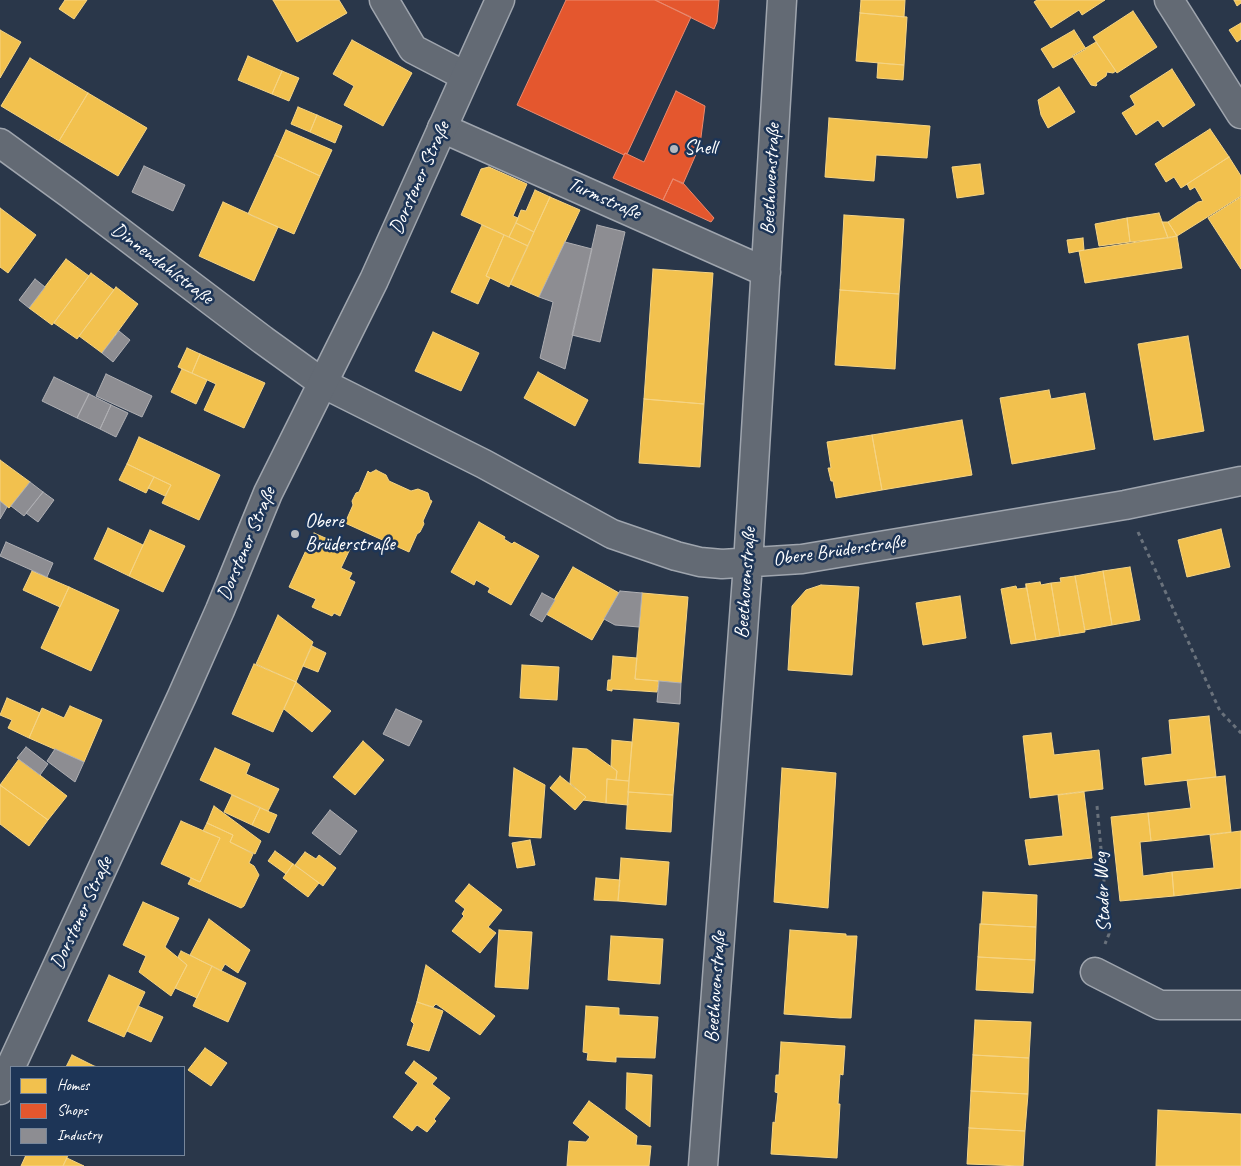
<!DOCTYPE html>
<meta charset="utf-8">
<style>
body{margin:0}
#map{position:relative;width:1241px;height:1166px;overflow:hidden;background:#2a374a;font-family:Caveat,sans-serif}
canvas{display:block}
.legend{position:absolute;left:10px;top:1066px;width:175px;height:90px;box-sizing:border-box;background:#1d3557;border:1px solid #77869a;margin:0;padding:6px 9px;list-style:none;font-size:15px;color:#fff}
.legend li{display:flex;align-items:center;gap:10px;height:25px}
.legend b{width:25px;border:1px solid #77869a}
</style>
<div id="map">
<canvas width="1241" height="1166"></canvas>
<ul class="legend">
<li><b style="height:14px;background:#f2c14e"></b>Homes</li>
<li><b style="height:14px;background:#e4572e"></b>Shops</li>
<li><b style="height:14px;background:#8d8d92"></b>Industry</li>
</ul>
</div>
<script>
const g = document.querySelector('canvas').getContext('2d');
g.lineJoin = 'round';
function paint(path, color) { g.fillStyle = color; g.fill(path, 'evenodd'); }
const poly = rows => new Path2D(rows.map(r => 'M' + r).join(''));
function strokePath(path, color, width, dash) { g.strokeStyle = color; g.lineWidth = width; g.lineCap = dash ? 'butt' : 'round'; g.setLineDash(dash || []); g.stroke(path); }
function write(font, color, halo, rows, align = 'center') {
  g.font = font + ' Caveat,sans-serif'; g.lineWidth = 5; g.setLineDash([]); g.textBaseline = 'middle'; g.strokeStyle = halo; g.fillStyle = color; for (const [text, x, y, turn = 0] of rows) {
    g.save(); g.translate(x, y); g.rotate((+turn || 0) * Math.PI / 180); g.textAlign = isNaN(turn) ? turn : align; if (halo) g.strokeText(text, 0, 0); g.fillText(text, 0, 0); g.restore();
  }
}
const homes = poly([
 [65,0,87,0,74,19,59,9,65,0],
 [273,0,339,0,347,13,297,42,273,0],
 [861,0,905,0,904,17,860,13,861,0],
 [1037,0,1105,0,1082,15,1079,10,1051,28,1034,2,1037,0],
 [1234,0,1241,0,1241,3,1237,6,1234,0],
 [1133,11,1157,47,1117,73,1093,37,1133,11],
 [860,13,907,17,904,65,856,61,860,13],
 [1241,23,1241,39,1237,42,1229,30,1241,23],
 [0,30,21,42,0,78,0,30],
 [1074,30,1086,49,1053,68,1041,49,1074,30],
 [352,40,412,73,383,126,344,105,354,86,333,74,352,40],
 [1096,42,1116,71,1113,73,1107,72,1106,76,1096,83,1097,85,1096,86,1091,85,1072,56,1096,42],
 [248,56,282,71,272,94,238,80,248,56],
 [30,58,88,93,59,141,1,106,30,58],
 [878,63,904,65,903,80,877,78,878,63],
 [1172,69,1195,105,1163,127,1158,120,1136,135,1122,113,1135,105,1130,96,1172,69],
 [282,71,299,78,289,101,272,94,282,71],
 [1059,87,1075,112,1048,128,1041,115,1038,100,1059,87],
 [88,93,147,128,118,176,59,141,88,93],
 [298,107,317,115,310,132,291,124,298,107],
 [317,115,342,126,335,143,310,132,317,115],
 [829,118,930,126,927,158,876,155,874,181,825,177,829,118],
 [1210,129,1229,157,1181,188,1174,177,1166,182,1155,164,1210,129],
 [286,130,332,150,320,176,275,155,286,130],
 [275,155,320,176,294,234,248,214,275,155],
 [1229,157,1241,176,1241,196,1177,236,1168,222,1198,202,1203,201,1195,187,1190,190,1187,184,1229,157],
 [980,164,984,194,957,198,952,167,980,164],
 [489,167,527,184,513,216,518,218,509,237,461,215,481,169,489,167],
 [535,190,550,197,534,232,516,223,521,210,526,211,535,190],
 [550,197,580,210,539,297,510,284,550,197],
 [1241,197,1241,269,1208,218,1241,197],
 [223,202,278,227,254,281,199,256,223,202],
 [0,208,36,235,8,273,0,267,0,208],
 [1159,213,1168,238,1130,242,1127,218,1159,213],
 [844,215,904,219,899,294,840,290,844,215],
 [1127,218,1130,242,1099,246,1095,224,1127,218],
 [1162,222,1168,222,1177,236,1168,238,1162,222],
 [516,223,534,232,528,246,509,237,516,223],
 [482,225,504,235,486,276,490,278,478,304,451,292,482,225],
 [504,235,528,246,509,287,486,276,504,235],
 [1177,236,1182,268,1085,283,1079,251,1177,236],
 [1083,238,1084,250,1069,253,1067,240,1083,238],
 [66,259,89,276,52,325,29,308,66,259],
 [653,269,713,273,704,404,644,399,653,269],
 [91,273,114,290,77,339,54,323,91,273],
 [116,287,138,304,102,353,79,336,116,287],
 [840,290,899,294,895,369,835,365,840,290],
 [433,332,479,353,461,391,415,371,433,332],
 [1188,336,1204,431,1154,440,1138,344,1188,336],
 [187,348,200,354,192,373,178,367,187,348],
 [200,354,265,383,244,428,204,410,216,384,192,373,200,354],
 [182,369,207,380,196,404,171,392,182,369],
 [538,372,588,400,575,426,524,398,538,372],
 [1049,390,1051,399,1085,393,1095,449,1012,464,1000,398,1049,390],
 [644,399,704,404,700,467,639,463,644,399],
 [962,420,972,475,882,490,872,435,962,420],
 [872,435,882,490,836,498,833,481,831,481,828,468,831,468,827,442,872,435],
 [139,437,220,475,199,520,162,503,171,485,127,464,139,437],
 [0,460,30,482,9,508,0,501,0,460],
 [127,464,154,477,146,493,119,480,127,464],
 [376,470,386,475,389,481,411,491,418,489,428,493,430,500,432,501,423,521,424,524,420,532,417,534,409,552,345,523,353,505,352,501,356,493,359,492,368,471,370,473,376,470],
 [154,477,171,485,165,496,148,488,154,477],
 [479,522,505,537,504,539,512,544,514,542,539,556,511,605,488,592,490,588,476,580,474,585,451,572,479,522],
 [108,528,143,545,129,576,94,559,108,528],
 [1221,529,1230,567,1187,577,1178,540,1221,529],
 [150,530,185,546,163,592,129,576,150,530],
 [314,533,350,549,341,568,352,573,349,579,355,582,340,616,334,613,332,616,312,607,316,599,289,587,314,533],
 [573,567,619,593,592,640,546,614,573,567],
 [1130,567,1140,620,1112,625,1103,571,1130,567],
 [32,571,69,587,60,607,23,590,32,571],
 [1103,571,1112,625,1085,630,1075,576,1103,571],
 [1075,576,1085,632,1060,636,1051,583,1061,582,1060,578,1075,576],
 [1040,582,1041,585,1051,583,1060,636,1036,640,1026,584,1040,582],
 [1026,584,1036,640,1011,644,1001,589,1016,586,1017,589,1026,588,1026,584],
 [821,585,859,587,852,675,788,670,792,606,806,590,821,585],
 [69,587,119,610,91,671,41,648,69,587],
 [642,593,688,597,681,683,635,679,642,593],
 [960,596,966,638,923,645,916,603,960,596],
 [278,615,313,642,296,682,256,664,278,615],
 [312,646,326,653,318,672,303,666,312,646],
 [613,656,637,658,635,679,659,681,657,692,612,689,612,691,607,690,608,680,611,680,613,656],
 [254,664,296,682,273,732,232,714,254,664],
 [522,665,559,667,557,700,520,698,522,665],
 [296,682,331,711,312,732,284,709,296,682],
 [7,698,40,713,29,738,8,728,12,720,0,715,7,698],
 [70,706,102,720,84,762,29,738,42,708,64,718,70,706],
 [1209,716,1216,777,1145,785,1142,758,1172,754,1169,720,1209,716],
 [634,719,679,723,673,795,628,792,634,719],
 [1051,733,1054,755,1099,750,1103,789,1030,798,1023,736,1051,733],
 [612,740,632,742,629,781,616,780,617,771,611,766,612,740],
 [363,741,384,760,355,795,333,777,363,741],
 [215,748,250,764,246,774,279,789,268,811,200,780,215,748],
 [573,748,587,749,617,771,616,780,607,779,606,803,583,800,586,797,570,783,573,748],
 [19,759,67,796,48,820,0,785,19,759],
 [514,768,545,785,541,838,509,836,514,768],
 [782,768,836,773,828,908,774,902,782,768],
 [560,776,586,797,575,810,550,788,560,776],
 [1225,776,1231,832,1151,841,1148,813,1191,808,1187,780,1225,776],
 [607,779,629,781,628,805,606,803,607,779],
 [0,785,48,820,29,846,0,824,0,785],
 [628,792,673,795,671,832,626,829,628,792],
 [1084,792,1092,858,1029,865,1025,840,1063,836,1058,795,1084,792],
 [232,795,260,808,252,825,224,812,232,795],
 [214,806,261,841,255,854,230,842,233,835,207,823,214,806],
 [260,808,277,815,269,833,252,825,260,808],
 [1148,813,1151,841,1140,842,1143,876,1172,872,1174,896,1120,901,1111,817,1148,813],
 [181,821,220,838,200,882,161,864,181,821],
 [207,823,233,835,230,842,253,854,249,863,254,866,259,875,244,906,241,908,188,884,191,878,200,882,220,838,203,831,207,823],
 [1241,831,1241,888,1174,896,1172,872,1214,868,1210,835,1241,831],
 [530,840,535,865,517,868,512,843,530,840],
 [275,851,293,864,286,874,268,861,275,851],
 [305,852,316,859,319,855,336,868,323,886,295,865,305,852],
 [621,858,669,862,666,905,618,901,621,858],
 [293,864,319,883,308,897,283,878,293,864],
 [596,878,620,880,618,901,594,900,596,878],
 [469,884,502,910,488,927,496,933,480,953,452,931,464,916,462,914,465,909,455,901,469,884],
 [983,892,1037,895,1036,927,981,924,983,892],
 [143,902,179,918,165,947,187,965,171,996,139,972,146,956,123,945,143,902],
 [209,919,250,950,238,973,225,964,221,971,190,955,209,919],
 [980,924,1036,927,1035,960,978,957,980,924],
 [499,930,532,932,528,989,495,987,499,930],
 [790,930,846,934,846,936,857,936,851,1018,840,1018,784,1014,790,930],
 [611,936,663,939,660,984,608,980,611,936],
 [181,951,212,966,197,998,175,988,187,965,178,957,181,951],
 [978,957,1035,960,1033,993,976,990,978,957],
 [426,965,495,1016,480,1035,436,1004,433,1007,417,1002,426,965],
 [212,966,246,983,228,1022,193,1006,212,966],
 [109,975,145,992,124,1037,88,1021,109,975],
 [417,1002,443,1011,429,1051,407,1045,414,1024,411,1021,417,1002],
 [138,1006,163,1017,151,1042,127,1031,138,1006],
 [586,1006,619,1008,619,1015,658,1017,655,1058,616,1057,616,1062,587,1060,588,1053,583,1052,586,1006],
 [975,1020,1031,1022,1029,1058,973,1055,975,1020],
 [781,1042,845,1046,843,1075,840,1074,838,1104,840,1104,837,1158,771,1154,773,1122,775,1123,778,1093,775,1092,776,1075,779,1075,781,1042],
 [205,1048,227,1063,211,1086,188,1070,205,1048],
 [72,1055,94,1066,98,1067,66,1067,72,1055],
 [973,1055,1029,1058,1028,1094,971,1091,973,1055],
 [414,1061,437,1078,432,1084,450,1098,434,1119,436,1121,427,1132,417,1125,412,1131,393,1117,418,1083,405,1073,414,1061],
 [627,1073,652,1075,650,1127,626,1109,627,1073],
 [971,1091,1028,1094,1025,1131,969,1128,971,1091],
 [589,1101,637,1136,636,1145,651,1146,649,1166,567,1166,569,1141,586,1142,590,1137,573,1123,589,1101],
 [1158,1110,1241,1114,1241,1166,1156,1166,1158,1110],
 [969,1128,1025,1131,1023,1166,967,1164,969,1128],
 [26,1155,68,1155,63,1166,21,1166,26,1155],
 [67,1158,84,1166,63,1166,67,1158]
]);
paint(homes, '#f2c14e');
strokePath(homes, '#f6d483', 1);
const shops = poly([
 [566,0,655,0,691,17,627,154,625,153,624,155,517,105,566,0],
 [655,0,719,0,717,22,714,29,655,0],
 [676,91,705,106,700,145,683,184,673,179,663,200,613,178,625,153,644,162,676,91],
 [673,179,683,183,714,218,711,222,663,200,673,179]
]);
paint(shops, '#e4572e');
strokePath(shops, '#ec896d', 1);
const industry = poly([
 [144,166,185,185,173,211,132,192,144,166],
 [597,225,625,232,600,342,572,335,597,225],
 [565,242,592,249,565,369,540,358,553,302,539,297,565,242],
 [35,279,45,287,29,308,19,300,35,279],
 [119,331,130,340,113,362,102,353,119,331],
 [106,374,152,396,142,417,96,396,106,374],
 [54,377,89,394,77,418,42,401,54,377],
 [89,394,111,405,100,429,77,418,89,394],
 [111,405,128,413,116,437,100,429,111,405],
 [30,482,43,492,24,516,11,506,30,482],
 [43,492,54,500,38,522,26,513,43,492],
 [0,501,7,507,0,519,0,501],
 [6,542,53,563,47,577,0,556,6,542],
 [620,591,642,593,639,627,615,625,604,619,620,591],
 [542,593,555,600,542,622,530,615,542,593],
 [659,681,681,683,680,704,657,702,659,681],
 [396,709,422,721,409,746,383,734,396,709],
 [26,747,48,764,40,775,17,758,26,747],
 [55,749,84,762,75,782,47,761,55,749],
 [330,810,357,831,340,855,312,833,330,810]
]);
paint(industry, '#8d8d92');
strokePath(industry, '#afafb3', 1);
const minor = poly([
 [384,0,413,49,465,76],
 [1169,0,1241,114],
 [442,128,766,272],
 [0,143,70,194,263,340,324,384,484,464,612,534,676,556,700,562,722,564,802,559,1125,505,1241,481],
 [1095,972,1160,1005,1241,1005],
 [703,1166,748,564,782,0]
]);
const major = poly([
 [0,1090,182,696,220,610,268,493,374,280,500,0]
]);
strokePath(minor, '#9fa5ae', 31);
strokePath(major, '#9fa5ae', 31);
strokePath(poly([
 [1138,532,1220,711,1241,733,1241,737],
 [1097,806,1109,934,1105,944]
]), '#6a727c', 3, [4, 4]);
strokePath(minor, '#636a74', 28);
strokePath(major, '#636a74', 28);
for (const [x, y, r, color] of [
 [674,149,5,"#b4b9c0"],
 [295,534,5,"#b4b9c0"]
]) { const dot = new Path2D(); dot.arc(x, y, r, 0, 2 * Math.PI); g.fillStyle = color; g.fill(dot); strokePath(dot, '#1d3557', 2); }
write('20px', '#fff', '#1d3557', [
 ["Shell",684,149],
 ["Obere",305,522],
 ["Brüderstraße",305,545]
], 'left');
write('20px', '#fff', '#1d3557', [
 ["Dorstener Straße",420,178,-66],
 ["Beethovenstraße",771,179,-87],
 ["Turmstraße",604,199,24],
 ["Dinnendahlstraße",162,264,37],
 ["Dorstener Straße",247,544,-67],
 ["Obere Brüderstraße",839,551,-8],
 ["Beethovenstraße",746,583,-86],
 ["Stader Weg",1103,892,-93],
 ["Dorstener Straße",82,913,-65],
 ["Beethovenstraße",716,987,-86]
]);
</script>
